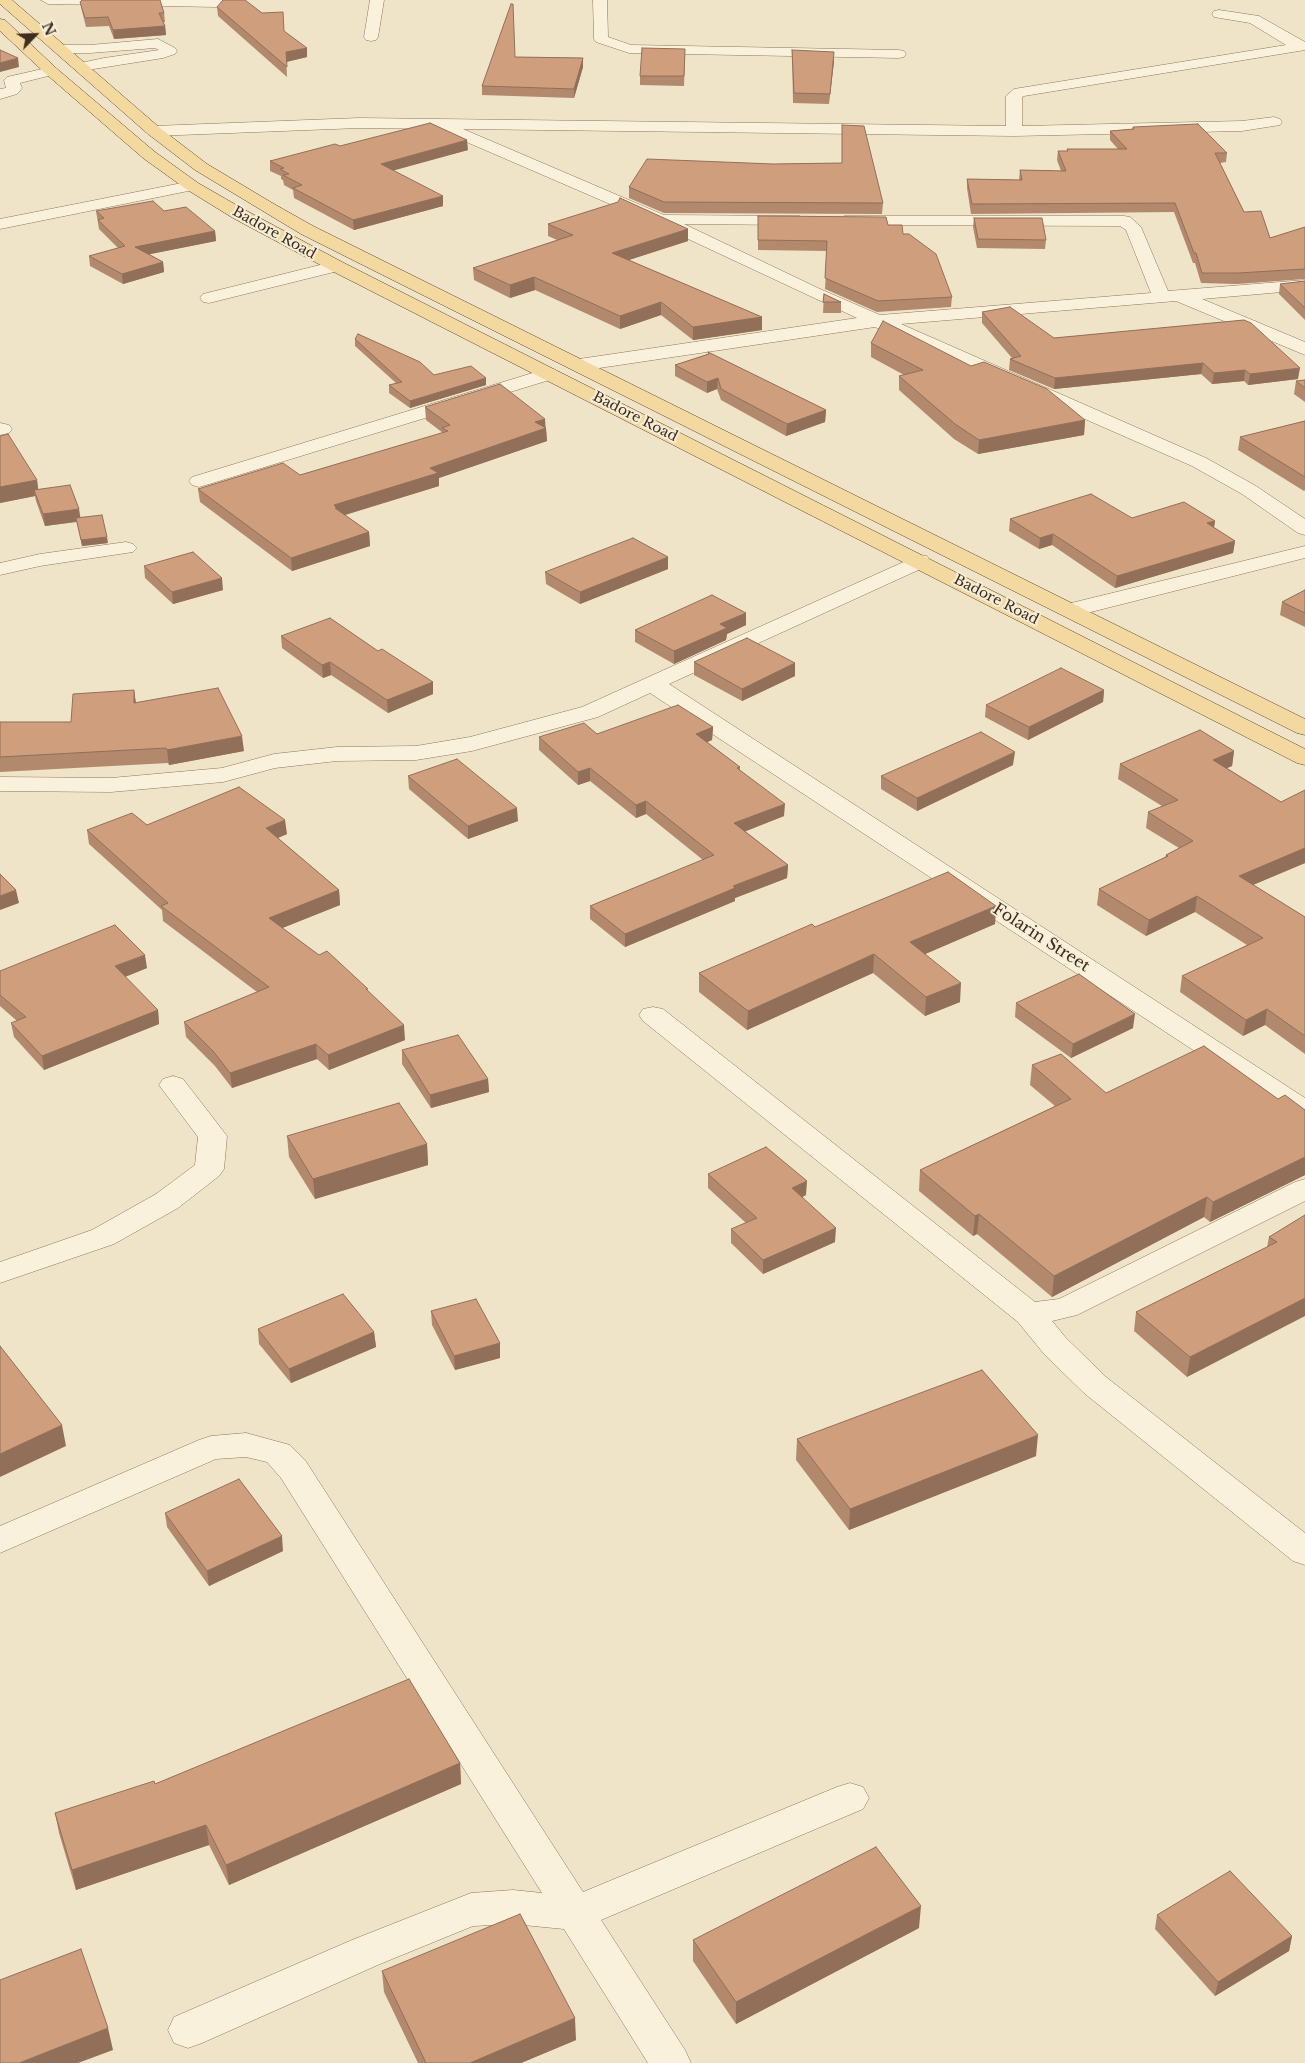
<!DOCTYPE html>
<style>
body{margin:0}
#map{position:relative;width:1305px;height:2063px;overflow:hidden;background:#f0e4c8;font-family:"Libre Baskerville",serif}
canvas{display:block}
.north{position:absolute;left:10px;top:10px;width:50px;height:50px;-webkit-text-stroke:4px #f7eed8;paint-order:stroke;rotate:66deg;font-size:14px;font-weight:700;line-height:20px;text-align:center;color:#3d2e20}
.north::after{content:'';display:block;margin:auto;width:18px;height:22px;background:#3d2e20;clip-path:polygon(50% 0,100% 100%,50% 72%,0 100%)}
</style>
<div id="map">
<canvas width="1305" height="2063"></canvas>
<div class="north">N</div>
</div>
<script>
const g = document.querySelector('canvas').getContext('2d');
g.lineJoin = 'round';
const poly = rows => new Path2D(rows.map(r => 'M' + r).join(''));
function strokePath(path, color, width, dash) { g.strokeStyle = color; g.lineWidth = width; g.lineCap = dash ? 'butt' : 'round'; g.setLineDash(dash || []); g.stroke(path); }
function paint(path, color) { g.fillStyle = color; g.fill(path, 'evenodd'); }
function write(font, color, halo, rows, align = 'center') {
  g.font = font + ' "Libre Baskerville",serif'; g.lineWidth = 4; g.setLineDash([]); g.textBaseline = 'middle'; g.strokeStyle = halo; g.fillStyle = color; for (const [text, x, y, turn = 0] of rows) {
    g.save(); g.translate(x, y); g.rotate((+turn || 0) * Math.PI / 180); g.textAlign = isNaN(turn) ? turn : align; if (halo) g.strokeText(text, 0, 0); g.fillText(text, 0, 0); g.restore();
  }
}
const minor = poly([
 [41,0,223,0,225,3,218,7,48,4,41,0],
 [370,0,384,0,378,37,376,40,371,41,366,40,364,37,370,0],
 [593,0,607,0,608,37,631,45,899,50,904,51,906,54,904,57,899,58,629,53,596,42,594,39,593,0],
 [1219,10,1259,16,1305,42,1305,50,1024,96,1022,97,1022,126,1242,121,1274,117,1280,119,1282,122,1280,125,1242,131,1014,136,463,129,664,215,800,216,802,220,800,224,794,225,684,224,820,289,880,315,1151,293,1126,230,1120,226,850,225,844,224,842,220,844,216,1124,216,1130,217,1141,227,1168,291,1305,280,1305,290,1202,299,1305,342,1305,355,1176,301,901,324,1206,458,1256,486,1305,519,1305,535,1298,533,1242,494,1192,466,875,327,579,371,572,369,570,365,572,361,579,359,857,318,654,223,441,131,440,129,359,128,154,136,148,134,146,131,148,128,154,126,359,118,1006,126,1006,96,1014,89,1286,45,1250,23,1214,17,1212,14,1214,11,1219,10],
 [158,39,175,48,177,51,175,54,163,58,81,71,76,70,74,67,76,64,104,58,159,50,155,48,90,53,60,53,55,52,53,49,55,46,60,45,90,45,158,39],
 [51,67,56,68,58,71,56,74,20,83,22,88,17,94,0,99,0,89,6,88,4,80,7,77,51,67],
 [192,181,198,183,200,186,198,189,0,229,0,219,192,181],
 [336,261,342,262,345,266,342,270,209,303,203,302,200,298,203,294,336,261],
 [549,368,556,370,558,374,556,378,206,485,199,487,192,485,189,481,192,477,549,368],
 [0,423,9,425,12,429,9,433,0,435,0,423],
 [126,542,133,544,137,548,133,552,40,566,0,575,0,563,40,554,126,542],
 [1305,546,1305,558,1071,617,1063,615,1060,610,1063,605,1305,546],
 [919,555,927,556,930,561,927,566,669,684,1305,1098,1305,1120,1295,1117,650,693,598,717,472,751,416,760,337,761,275,768,223,782,111,792,0,791,0,777,111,778,222,768,274,754,337,747,416,746,470,737,582,707,919,555],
 [653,1007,663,1009,1035,1302,1059,1299,1295,1182,1305,1179,1305,1201,1077,1315,1052,1321,1066,1338,1106,1377,1305,1533,1305,1565,1293,1561,1084,1393,1044,1354,1018,1322,643,1021,639,1015,643,1009,653,1007],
 [173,1076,183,1079,227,1136,224,1169,219,1176,178,1208,114,1244,0,1283,0,1262,92,1230,156,1194,195,1165,198,1137,159,1085,163,1079,173,1076],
 [246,1433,290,1445,305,1460,583,1892,837,1787,850,1783,863,1787,869,1798,863,1809,601,1920,685,2050,691,2063,648,2063,564,1929,513,1924,473,1926,380,1964,202,2043,188,2048,174,2043,168,2030,174,2017,352,1940,471,1893,513,1890,542,1893,281,1478,267,1462,246,1457,216,1459,0,1553,0,1526,199,1440,211,1436,246,1433]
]);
const major = poly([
 [0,0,12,0,160,128,207,164,274,204,313,226,1305,719,1305,735,1297,733,301,234,195,170,148,134,0,4,0,0],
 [0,19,5,20,56,68,155,152,198,183,245,210,342,262,1305,749,1305,765,1297,763,330,270,233,218,186,189,143,158,46,74,0,31,0,19]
]);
strokePath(minor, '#8d765c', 1);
strokePath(major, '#5b4430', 1);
paint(minor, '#faf1dc');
paint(major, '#f3d9a0');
paint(poly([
 [80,2,164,13,165,22,163,22,165,26,166,35,114,39,109,26,86,27,82,11],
 [217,7,262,13,284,31,307,57,286,62,287,77,218,16],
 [792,50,834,61,829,104,793,103],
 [515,57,583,58,583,67,574,98,482,95,482,86],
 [685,58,684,86,640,85,640,76],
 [842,125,883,203,882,214,664,213,629,198,629,187,773,164,842,163],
 [1133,127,1227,153,1226,162,1220,163,1244,212,1270,238,1305,227,1305,279,1237,284,1201,283,1195,263,1193,263,1174,212,971,214,967,188,967,179,1019,180,1020,170,1061,171,1057,160,1058,151,1067,151,1067,149,1118,149,1110,140,1110,131,1132,129],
 [340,146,468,150,393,170,443,206,354,230,294,198,293,190,284,185,283,180,281,179,281,176,270,171,270,161],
 [96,211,164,211,215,231,216,241,149,254,163,262,164,272,123,284,90,266,89,256,118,248,99,229],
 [758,216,888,225,903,234,952,297,951,307,877,312,825,289,827,251,758,250],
 [974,218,1046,240,1045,249,977,248,973,227],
 [548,224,688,241,629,260,762,317,762,330,693,340,661,315,620,329,535,290,510,298,474,280,473,268,557,240,548,236],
 [1305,281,1305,320,1279,294,1280,284],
 [824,294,841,302,841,313,823,313],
 [982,312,1054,338,1244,320,1298,379,1248,385,1244,381,1212,384,1201,374,1054,389,1009,370,1010,359,1012,358,982,323],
 [355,339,434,375,486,378,486,385,410,408,389,393,389,385,396,383,355,346],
 [871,343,971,366,1085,420,1084,435,978,454,954,439,899,390,899,376,904,375,871,357],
 [708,352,826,410,825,422,786,436,721,400,717,389,707,393,675,376,675,365,708,354],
 [1305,380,1305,402,1294,394,1296,381],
 [425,407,545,419,547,441,439,478,439,486,345,515,369,532,370,546,292,571,200,502,198,489,300,475,443,433,426,420],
 [1305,421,1305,490,1304,491,1238,450,1240,437],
 [0,436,37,480,38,489,80,518,108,543,82,546,77,522,45,526,36,501,35,496,0,503],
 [1132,518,1215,521,1214,528,1235,541,1233,553,1115,588,1052,545,1039,549,1009,531,1010,519],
 [144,566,223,590,173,604,145,578],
 [668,569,580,604,546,584,545,572],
 [1305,590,1305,627,1280,615,1282,602],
 [746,613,746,625,727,634,726,640,674,664,635,642,635,630],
 [281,636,378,651,433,682,433,694,388,713,331,675,323,678,282,648],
 [694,662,795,663,795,676,742,701,694,675],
 [134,690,136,703,244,751,169,765,168,763,0,772,0,722,71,722],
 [1104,690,1103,702,1028,740,985,717,986,705],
 [713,727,712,740,707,742,740,767,740,770,784,816,745,831,788,865,787,878,735,898,735,901,625,947,590,919,590,906,703,860,646,814,636,818,590,781,578,785,539,750,539,737],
 [1234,751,1232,766,1227,768,1281,802,1305,790,1305,863,1253,885,1305,917,1305,1054,1265,1025,1243,1036,1180,992,1182,976,1247,945,1195,912,1146,936,1097,905,1099,889,1165,857,1166,855,1179,848,1146,828,1148,812,1162,806,1118,779,1120,764],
 [1013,765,917,811,881,789,881,776],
 [408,776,518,821,468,839,409,789],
 [147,825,287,834,278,838,339,890,340,905,282,928,368,991,405,1040,329,1070,317,1059,232,1088,215,1066,186,1037,184,1022,257,992,163,921,162,910,89,844,87,830],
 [996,906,995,924,925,954,960,1002,925,1016,873,973,747,1030,699,992,699,973,815,927],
 [147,968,125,977,158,1010,159,1024,44,1070,14,1037,11,1023,17,1021,0,1006,0,971],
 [1016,1003,1133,1028,1071,1058,1015,1017],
 [402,1050,488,1079,489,1092,431,1108,402,1064],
 [1032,1065,1106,1093,1278,1099,1305,1110,1305,1175,1210,1222,1204,1217,1052,1297,977,1234,973,1236,919,1191,920,1170,1055,1106,1030,1085],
 [287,1136,427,1144,428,1165,315,1199,289,1157],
 [708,1174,806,1195,802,1197,835,1242,763,1274,731,1243,731,1229,746,1223,708,1188],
 [1305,1215,1187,1377,1134,1331,1136,1312,1267,1247,1269,1237],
 [431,1311,500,1343,500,1358,455,1370,432,1325],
 [258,1329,374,1332,376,1347,291,1383,259,1344],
 [797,1439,1036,1456,849,1530,796,1460],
 [165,1513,283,1551,209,1586,167,1527],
 [460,1763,461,1784,229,1885,209,1845,76,1890,59,1833,55,1813,155,1784],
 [1157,1915,1292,1936,1289,1951,1215,1996,1155,1929],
 [919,1928,736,2024,693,1961,693,1940],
 [382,1971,576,2040,521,2063,418,2063,384,1992]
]), '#b2896c');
paint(poly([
 [165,26,166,35,114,39,113,30],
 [307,48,307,57,286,62,287,77,286,52],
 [834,52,834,61,829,104,830,94],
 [18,58,19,67,0,72,0,63],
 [583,58,583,67,574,98,574,89],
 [467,140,468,150,381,174,381,164],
 [443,196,443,206,354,230,353,220],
 [688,229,688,241,613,265,612,253],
 [215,231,216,241,136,257,135,247],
 [163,262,164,272,123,284,122,274],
 [534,277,535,290,510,298,510,285],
 [661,302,661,315,620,329,620,316],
 [762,317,762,330,693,340,693,327],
 [1203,363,1201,374,1054,389,1055,378],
 [1300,368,1298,379,1248,385,1250,374],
 [1245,370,1244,381,1212,384,1214,373],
 [486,378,486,385,410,408,410,401],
 [718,378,717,389,707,393,707,382],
 [826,410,825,422,786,436,787,424],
 [545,419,545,429,546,428,547,441,439,478,439,486,338,517,334,505,430,468,535,422],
 [1085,420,1084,435,978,454,979,440],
 [37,480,39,495,34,490,35,496,0,503,0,487],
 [79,509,81,521,45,526,43,514],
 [1215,521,1213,532,1207,523],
 [369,532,370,546,292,571,291,558],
 [1053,534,1052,545,1039,549,1040,538],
 [107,537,108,543,82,546,81,540],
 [1235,541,1233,553,1115,588,1117,576],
 [668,557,668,569,580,604,580,592],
 [222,578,223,590,173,604,172,592],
 [746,613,746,625,727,634,726,640,674,664,674,651,720,624],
 [330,662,331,675,323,678,322,665],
 [795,663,795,676,742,701,742,689],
 [433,682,433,694,388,713,387,700],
 [134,690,136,705,134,703],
 [1104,690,1103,702,1028,740,1029,727],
 [713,727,712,740,696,747,696,734],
 [242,736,244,751,169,765,167,750],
 [1234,751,1232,766,1211,775,1213,760],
 [1015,752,1013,765,917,811,917,798],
 [590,768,590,781,578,785,578,772],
 [646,801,646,814,636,818,636,805],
 [785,804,784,816,734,836,734,823],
 [517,808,518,821,468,839,468,826],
 [285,820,287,834,268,842,266,828],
 [1305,848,1305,863,1236,892,1239,876],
 [788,865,787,878,735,898,735,901,625,947,625,934,733,886],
 [16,890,19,903,0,910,0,896],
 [339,890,340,905,270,933,269,918],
 [1197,896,1195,912,1146,936,1149,920],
 [996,906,995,924,909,961,910,942],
 [874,954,873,973,747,1030,748,1011],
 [145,955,147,968,117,980,115,966],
 [961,983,960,1002,925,1016,926,997],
 [1267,1009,1265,1025,1243,1036,1246,1020],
 [158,1010,159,1024,44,1070,42,1056],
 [1135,1014,1133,1028,1071,1058,1073,1044],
 [404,1025,405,1040,329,1070,328,1055],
 [316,1044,317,1059,232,1088,230,1073],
 [488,1079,489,1092,431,1108,430,1095],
 [427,1144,428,1165,315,1199,313,1179],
 [1305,1157,1305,1175,1210,1222,1213,1202],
 [807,1181,806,1195,792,1202,792,1188],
 [1207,1197,1204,1217,1052,1297,1054,1276],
 [979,1214,977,1234,973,1236,975,1216],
 [836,1228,835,1242,763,1274,763,1260],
 [1305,1298,1305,1316,1187,1377,1190,1357],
 [374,1332,376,1347,291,1383,289,1369],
 [500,1343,500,1358,455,1370,454,1356],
 [62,1425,66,1446,0,1477,0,1454],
 [1038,1435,1036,1456,849,1530,850,1509],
 [282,1536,283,1551,209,1586,207,1571],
 [460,1763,461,1784,229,1885,226,1865],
 [206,1825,209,1845,76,1890,72,1870],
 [921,1906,919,1928,736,2024,736,2002],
 [1292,1936,1289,1951,1215,1996,1218,1982],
 [575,2018,576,2040,521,2063,470,2063],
 [108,2028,113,2050,78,2063,19,2063]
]), '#916f58');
const building = poly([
 [82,0,160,0,164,13,159,13,165,26,113,30,108,17,85,18,80,2,82,0],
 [223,0,245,0,262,13,283,12,284,31,307,48,286,52,287,67,217,7,223,0],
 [511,4,513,4,515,57,583,58,574,89,482,86,511,4],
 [642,48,685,49,684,76,640,76,642,48],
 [0,50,18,58,0,63,0,50],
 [792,50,834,52,830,94,794,93,792,50],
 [430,123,467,140,381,164,443,196,353,220,293,188,302,185,283,175,289,174,280,169,284,168,270,161,335,144,340,146,430,123],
 [1198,124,1227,153,1215,153,1244,212,1261,211,1270,238,1305,227,1305,269,1238,273,1202,273,1196,253,1194,253,1175,203,972,204,967,179,1022,180,1020,170,1066,171,1058,151,1068,151,1067,149,1127,149,1110,131,1134,129,1133,127,1198,124],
 [842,125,864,126,883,203,664,202,629,187,647,159,773,164,842,163,842,125],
 [620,198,688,229,612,253,762,317,693,327,661,302,620,316,534,277,510,285,473,268,573,235,548,224,618,202,620,198],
 [153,201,164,211,186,207,215,231,135,247,163,262,122,274,89,256,125,246,98,220,104,218,96,211,153,201],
 [758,216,886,217,888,225,902,225,903,234,909,234,936,254,952,297,878,301,825,278,827,241,758,240,758,216],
 [974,218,1042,218,1046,240,978,239,974,218],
 [1305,281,1305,308,1280,284,1305,281],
 [824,294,841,302,823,302,824,294],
 [1010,307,1054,338,1244,320,1251,323,1300,368,1250,374,1245,370,1214,373,1203,363,1055,378,1010,359,1021,356,982,312,1010,307],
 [883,321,971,366,984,362,1047,389,1085,420,979,440,955,424,899,376,923,370,871,343,883,321],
 [358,334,420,362,434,375,471,366,486,378,410,401,389,385,402,382,355,339,358,334],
 [708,352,826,410,787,424,721,389,718,378,707,382,675,365,709,354,708,352],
 [1305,380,1305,388,1296,381,1305,380],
 [500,384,545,419,535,422,546,428,430,468,438,473,334,505,337,508,335,508,369,532,291,558,198,489,283,463,300,475,448,431,442,428,450,425,425,407,500,384],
 [1305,421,1305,477,1240,437,1305,421],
 [8,434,37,480,0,487,0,436,8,434],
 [70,485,79,509,43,514,34,490,70,485],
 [1091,494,1132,518,1184,502,1215,521,1207,523,1235,541,1117,576,1053,534,1040,538,1010,519,1091,494],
 [102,515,107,537,81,540,76,518,102,515],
 [633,538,668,557,580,592,545,572,633,538],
 [193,552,222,578,172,592,144,566,193,552],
 [1305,590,1305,613,1282,602,1305,590],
 [712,595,746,613,720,624,727,628,674,651,635,630,712,595],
 [330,618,378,651,382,649,433,682,387,700,330,662,322,665,281,636,330,618],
 [747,638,795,663,742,689,694,662,747,638],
 [1061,668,1104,690,1029,727,986,705,1061,668],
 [218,688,242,736,167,750,166,748,0,757,0,722,71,722,73,694,134,690,134,703,218,688],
 [678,705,713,727,696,734,740,767,737,768,785,804,734,823,788,865,733,886,735,888,625,934,590,906,714,855,646,801,636,805,590,768,578,772,539,737,584,723,597,734,678,705],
 [1200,730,1234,751,1213,760,1281,802,1305,790,1305,848,1239,876,1305,917,1305,1036,1267,1009,1246,1020,1182,976,1263,938,1197,896,1149,920,1099,889,1168,856,1166,855,1193,841,1148,812,1178,800,1120,764,1200,730],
 [981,732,1015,752,917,798,881,776,981,732],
 [457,759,517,808,468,826,408,776,457,759],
 [239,787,285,820,266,828,339,890,269,918,319,955,327,951,368,989,366,989,404,1025,328,1055,316,1044,230,1073,213,1051,184,1022,269,987,161,906,168,903,87,830,132,813,147,825,239,787],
 [948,872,996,906,910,942,961,983,926,997,874,954,748,1011,699,973,812,924,815,927,948,872],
 [0,874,16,890,0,896,0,874],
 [115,925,145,955,115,966,158,1010,42,1056,11,1023,26,1017,0,995,0,971,115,925],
 [1079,974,1135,1014,1073,1044,1016,1003,1079,974],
 [458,1035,488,1079,430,1095,402,1050,458,1035],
 [1204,1046,1278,1099,1285,1095,1305,1110,1305,1157,1213,1202,1207,1197,1054,1276,979,1214,975,1216,920,1170,1071,1099,1032,1065,1061,1054,1106,1093,1204,1046],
 [399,1103,427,1144,313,1179,287,1136,399,1103],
 [766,1147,807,1181,792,1188,836,1228,763,1260,731,1229,757,1218,708,1174,766,1147],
 [1305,1215,1305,1298,1190,1357,1136,1312,1277,1242,1269,1237,1305,1215],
 [343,1294,374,1332,289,1369,258,1329,343,1294],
 [476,1299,500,1343,454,1356,431,1311,476,1299],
 [0,1346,62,1425,0,1454,0,1346],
 [982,1370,1038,1435,850,1509,797,1439,982,1370],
 [239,1479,282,1536,207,1571,165,1513,239,1479],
 [409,1679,460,1763,226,1865,206,1825,72,1870,55,1813,154,1781,155,1784,409,1679],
 [876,1847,921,1906,736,2002,693,1940,876,1847],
 [1230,1871,1292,1936,1218,1982,1157,1915,1230,1871],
 [520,1914,575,2018,470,2063,426,2063,382,1971,520,1914],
 [81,1949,108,2028,19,2063,0,2063,0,1980,81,1949]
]);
paint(building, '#cf9f7d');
strokePath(building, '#916f58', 1);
write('14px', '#3d2e20', '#f7eed8', [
 ["Badore Road",274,233,29],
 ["Badore Road",635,417,27],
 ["Badore Road",996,600,27]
]);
write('16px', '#3d2e20', '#f7eed8', [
 ["Folarin Street",1041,938,33]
]);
</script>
